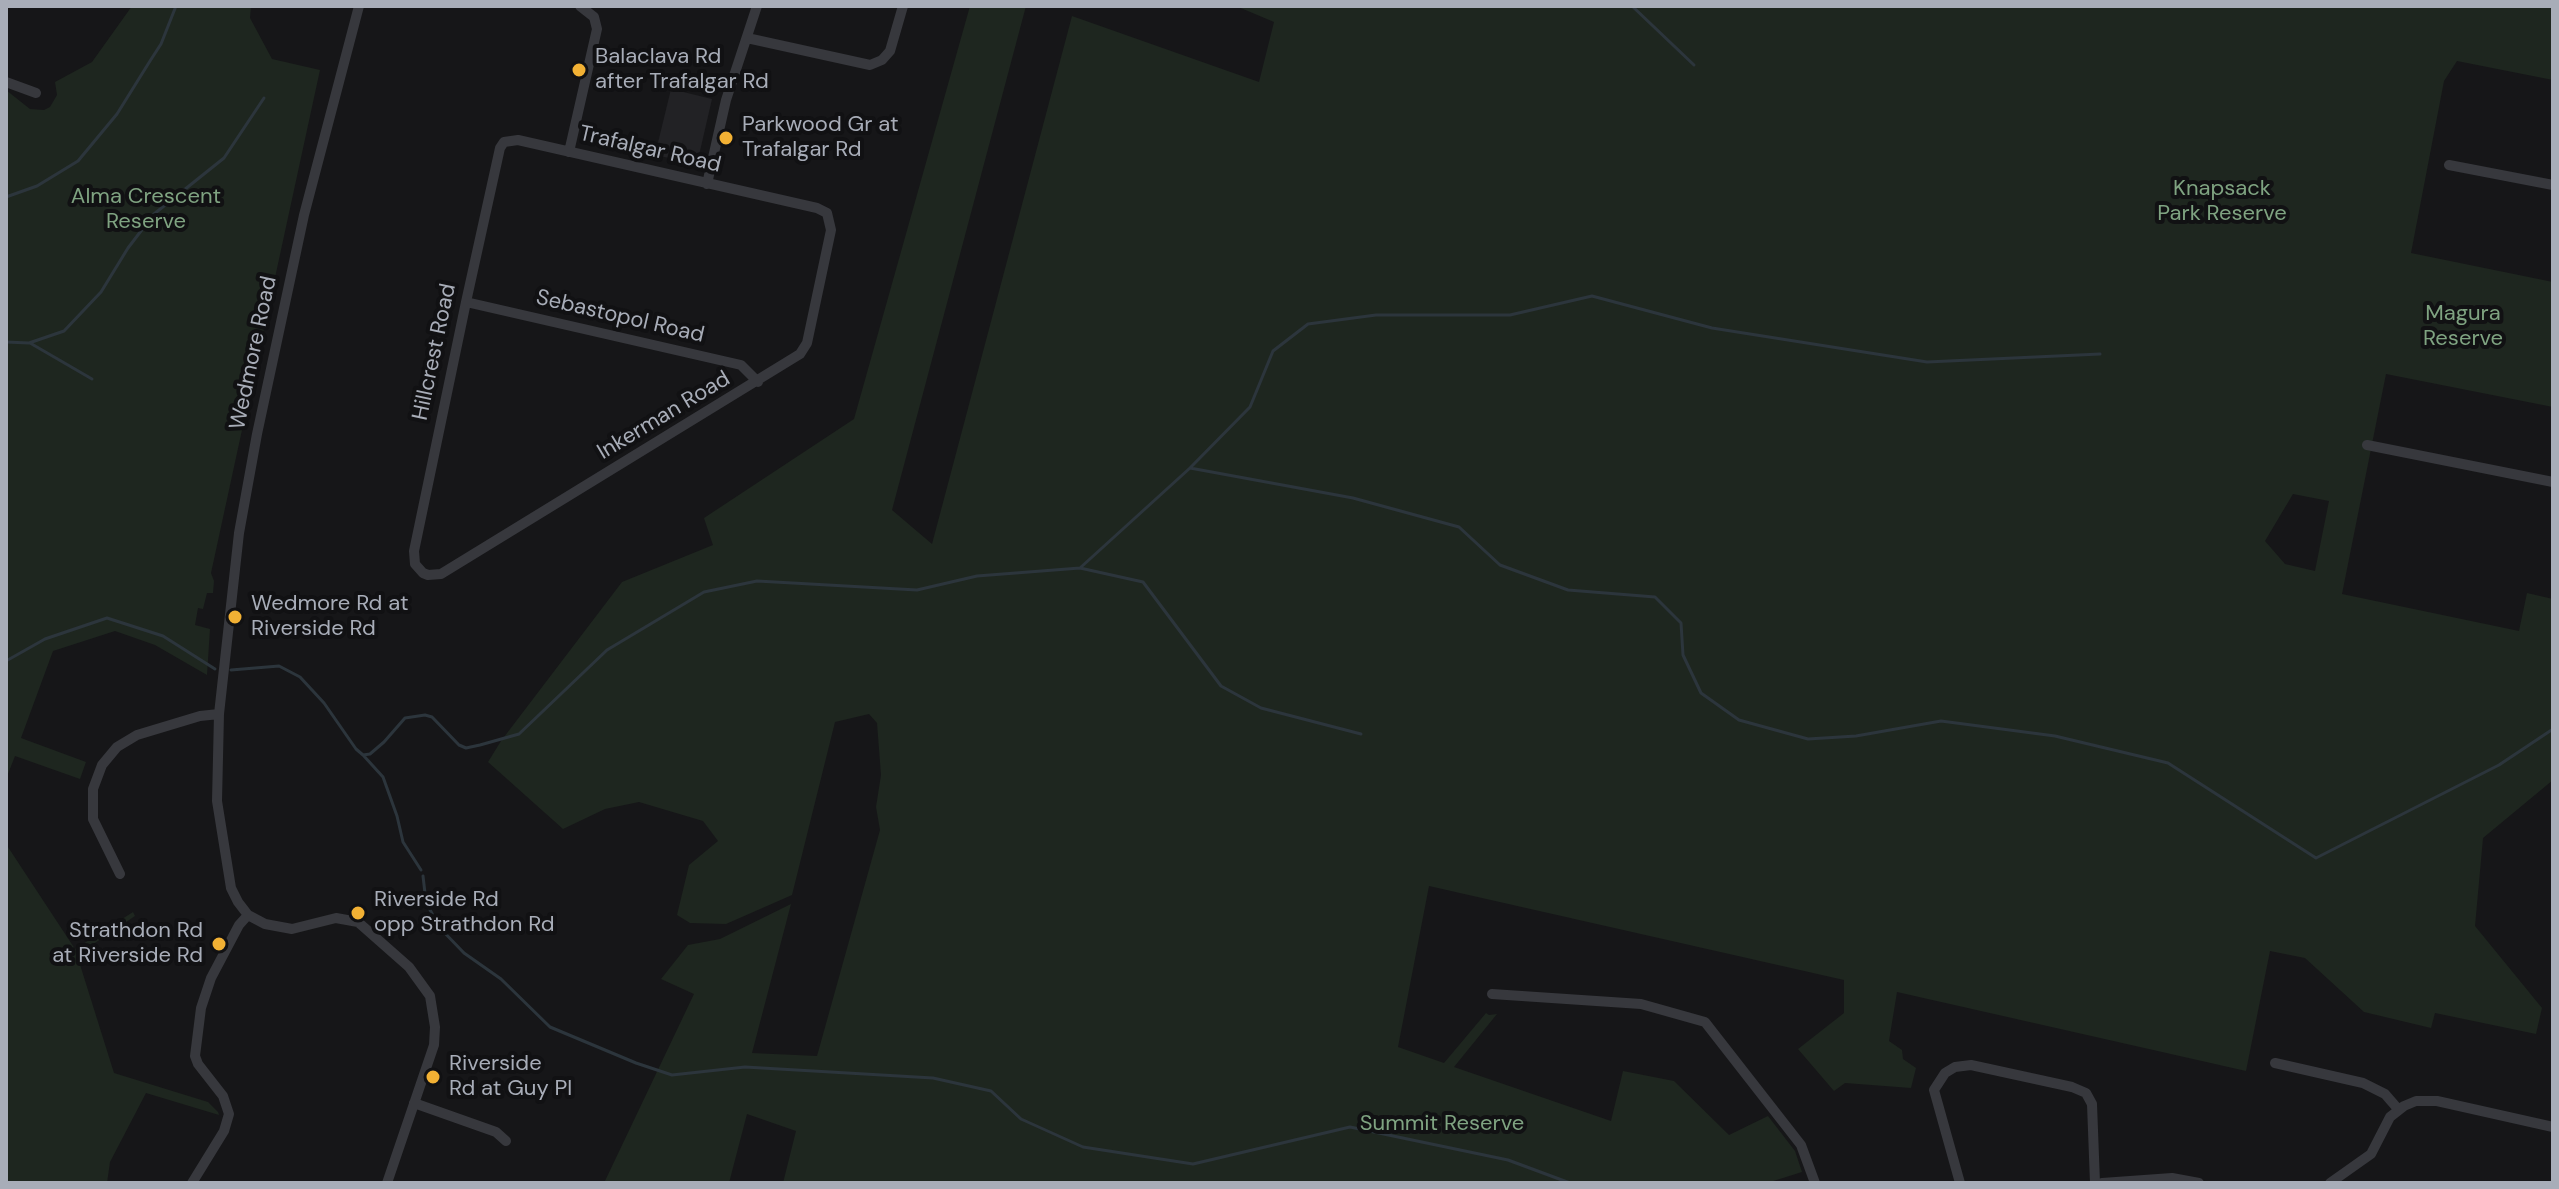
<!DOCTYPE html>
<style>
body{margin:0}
#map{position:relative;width:2559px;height:1189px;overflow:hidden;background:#161618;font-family:"DM Sans",sans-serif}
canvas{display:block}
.frame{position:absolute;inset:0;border:8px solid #a8adb8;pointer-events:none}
</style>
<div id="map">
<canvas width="2559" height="1189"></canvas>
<div class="frame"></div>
</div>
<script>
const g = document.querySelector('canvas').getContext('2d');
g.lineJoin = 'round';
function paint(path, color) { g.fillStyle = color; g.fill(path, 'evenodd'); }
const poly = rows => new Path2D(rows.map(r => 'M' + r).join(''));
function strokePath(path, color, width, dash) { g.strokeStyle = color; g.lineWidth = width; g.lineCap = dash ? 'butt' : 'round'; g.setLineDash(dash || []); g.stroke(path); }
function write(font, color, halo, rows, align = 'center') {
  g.font = font + ' "DM Sans",sans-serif'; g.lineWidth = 8; g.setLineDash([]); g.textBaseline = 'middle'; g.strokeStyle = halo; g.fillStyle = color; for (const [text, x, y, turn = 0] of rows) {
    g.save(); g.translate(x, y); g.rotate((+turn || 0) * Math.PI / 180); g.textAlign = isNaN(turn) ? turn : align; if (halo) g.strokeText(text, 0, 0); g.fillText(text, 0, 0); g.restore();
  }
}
paint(poly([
 [671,89,712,99,697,164,655,155]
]), '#222225');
paint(poly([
 [132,6,251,6,250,18,272,59,320,70,211,573,214,581,213,593,207,593,203,609,198,608,195,625,210,629,207,675,155,645,115,631,53,651,21,738,86,762,80,779,15,756,6,779,6,90,30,109,44,110,50,107,57,95,55,82,92,62],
 [970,6,1026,6,892,510,932,544,1072,16,1259,82,1274,22,1236,6,2553,6,2553,80,2457,61,2444,81,2411,253,2553,282,2553,407,2386,374,2342,594,2519,631,2527,593,2553,599,2553,780,2483,838,2475,926,2542,1008,2536,1034,2435,1013,2431,1028,2364,1012,2305,958,2270,951,2246,1071,1897,992,1889,1041,1902,1050,1903,1059,1916,1068,1911,1088,1845,1083,1834,1091,1798,1049,1844,1013,1844,980,1429,886,1398,1047,1444,1063,1486,1013,1489,1015,1497,1014,1454,1067,1611,1121,1623,1071,1674,1081,1729,1135,1768,1116,1795,1151,1802,1172,1767,1183,783,1183,796,1131,747,1114,729,1183,604,1183,694,994,661,979,688,945,720,939,791,904,752,1053,817,1056,880,830,876,807,881,775,877,723,869,714,835,722,792,895,726,924,690,923,677,915,689,865,718,841,703,821,639,802,605,809,563,829,488,762,501,741,622,582,713,545,704,518,854,419],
 [2293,494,2329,501,2315,571,2285,564,2265,541],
 [6,844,75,949,133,912,135,916,77,955,114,1073,208,1102,218,1112,219,1115,146,1093,110,1162,107,1183,6,1183]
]), '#1e261f');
strokePath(poly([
 [1632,6,1694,65],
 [6,197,37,186,78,161,117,114,150,61,161,44,176,6],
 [6,342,29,343,64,331,101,292,128,248,154,214,224,158,264,98],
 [30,343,92,379],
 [1190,468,1250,407,1273,351,1308,324,1376,315,1510,315,1592,296,1712,328,1927,362,2100,354],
 [1080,568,1143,582,1221,686,1261,708,1361,734],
 [6,661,45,639,107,618,163,636,215,669],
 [231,670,279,666,300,677,324,703,356,749,363,755,370,754,384,742,405,718,425,715,432,717,459,745,466,748,480,745,519,734,607,650,704,592,757,581,917,590,977,576,1080,568,1190,468,1353,498,1459,527,1500,565,1568,590,1655,597,1681,623,1683,655,1701,693,1739,720,1808,739,1856,736,1941,721,2055,736,2168,763,2316,858,2499,765,2553,729],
 [363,755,383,777,397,816,403,842,421,870],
 [423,876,426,902,439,927,464,953,501,979,550,1027,636,1063,672,1075,745,1067,933,1078,991,1091,1021,1119,1083,1147,1193,1164,1350,1127,1508,1160,1570,1183]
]), '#2c353c', 3);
strokePath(poly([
 [359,6,304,215,257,434,239,533,219,714,217,801,231,888,238,902,248,915,265,924,292,929,336,918,358,922,409,967,430,996,435,1027,434,1045,387,1183],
 [747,38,870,65,882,60,890,51,903,6],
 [6,82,36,93],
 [518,140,817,208,827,213,831,230,807,343,800,354,441,574,428,575,423,573,415,564,414,551,466,302,500,148,504,142,518,140],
 [569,152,597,29,594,17,580,6],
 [2449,165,2553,185],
 [707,184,726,100,757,6],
 [466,302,741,365,758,382],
 [2367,445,2553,482],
 [120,874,93,819,93,789,102,765,117,747,137,735,200,716,219,714],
 [1492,994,1641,1004,1705,1022,1801,1145,1815,1183],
 [2275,1063,2363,1083,2385,1094,2398,1109],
 [414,1103,496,1132,506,1141],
 [192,1183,224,1131,229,1114,223,1096,198,1064,195,1056,201,1008,211,978,239,925,248,915],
 [1960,1183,1934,1090,1945,1073,1955,1067,1971,1065,2072,1087,2086,1093,2092,1104,2095,1183],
 [2102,1183,2172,1178,2199,1183],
 [2330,1183,2371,1154,2390,1117,2404,1106,2416,1101,2437,1101,2553,1127]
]), '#37383d', 10);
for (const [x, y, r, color] of [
 [579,70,8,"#f2b134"],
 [726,138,8,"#f2b134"],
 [235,617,8,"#f2b134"],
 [358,913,8,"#f2b134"],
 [219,944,8,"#f2b134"],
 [433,1077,8,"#f2b134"]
]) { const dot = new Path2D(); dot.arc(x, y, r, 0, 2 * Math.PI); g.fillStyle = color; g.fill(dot); strokePath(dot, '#111113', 3); }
write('22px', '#a8adb8', '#111113', [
 ["Balaclava Rd",595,57],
 ["after Trafalgar Rd",595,82],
 ["Parkwood Gr at",742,125],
 ["Trafalgar Rd",742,150],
 ["Wedmore Rd at",251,604],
 ["Riverside Rd",251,629],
 ["Riverside Rd",374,900],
 ["opp Strathdon Rd",374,925],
 ["Strathdon Rd",203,931,"right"],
 ["at Riverside Rd",203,956,"right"],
 ["Riverside",449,1064],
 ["Rd at Guy Pl",449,1089]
], 'left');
write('22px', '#a8adb8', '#111113', [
 ["Trafalgar Road",650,150,13],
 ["Sebastopol Road",620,317,13],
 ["Hillcrest Road",435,352,-78],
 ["Wedmore Road",254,353,-78],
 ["Inkerman Road",664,416,-31]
]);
write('22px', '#7fa381', '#111113', [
 ["Knapsack",2222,189],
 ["Park Reserve",2222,214],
 ["Alma Crescent",146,197],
 ["Reserve",146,222],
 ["Magura",2463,314],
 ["Reserve",2463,339],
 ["Summit Reserve",1442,1124]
]);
</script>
